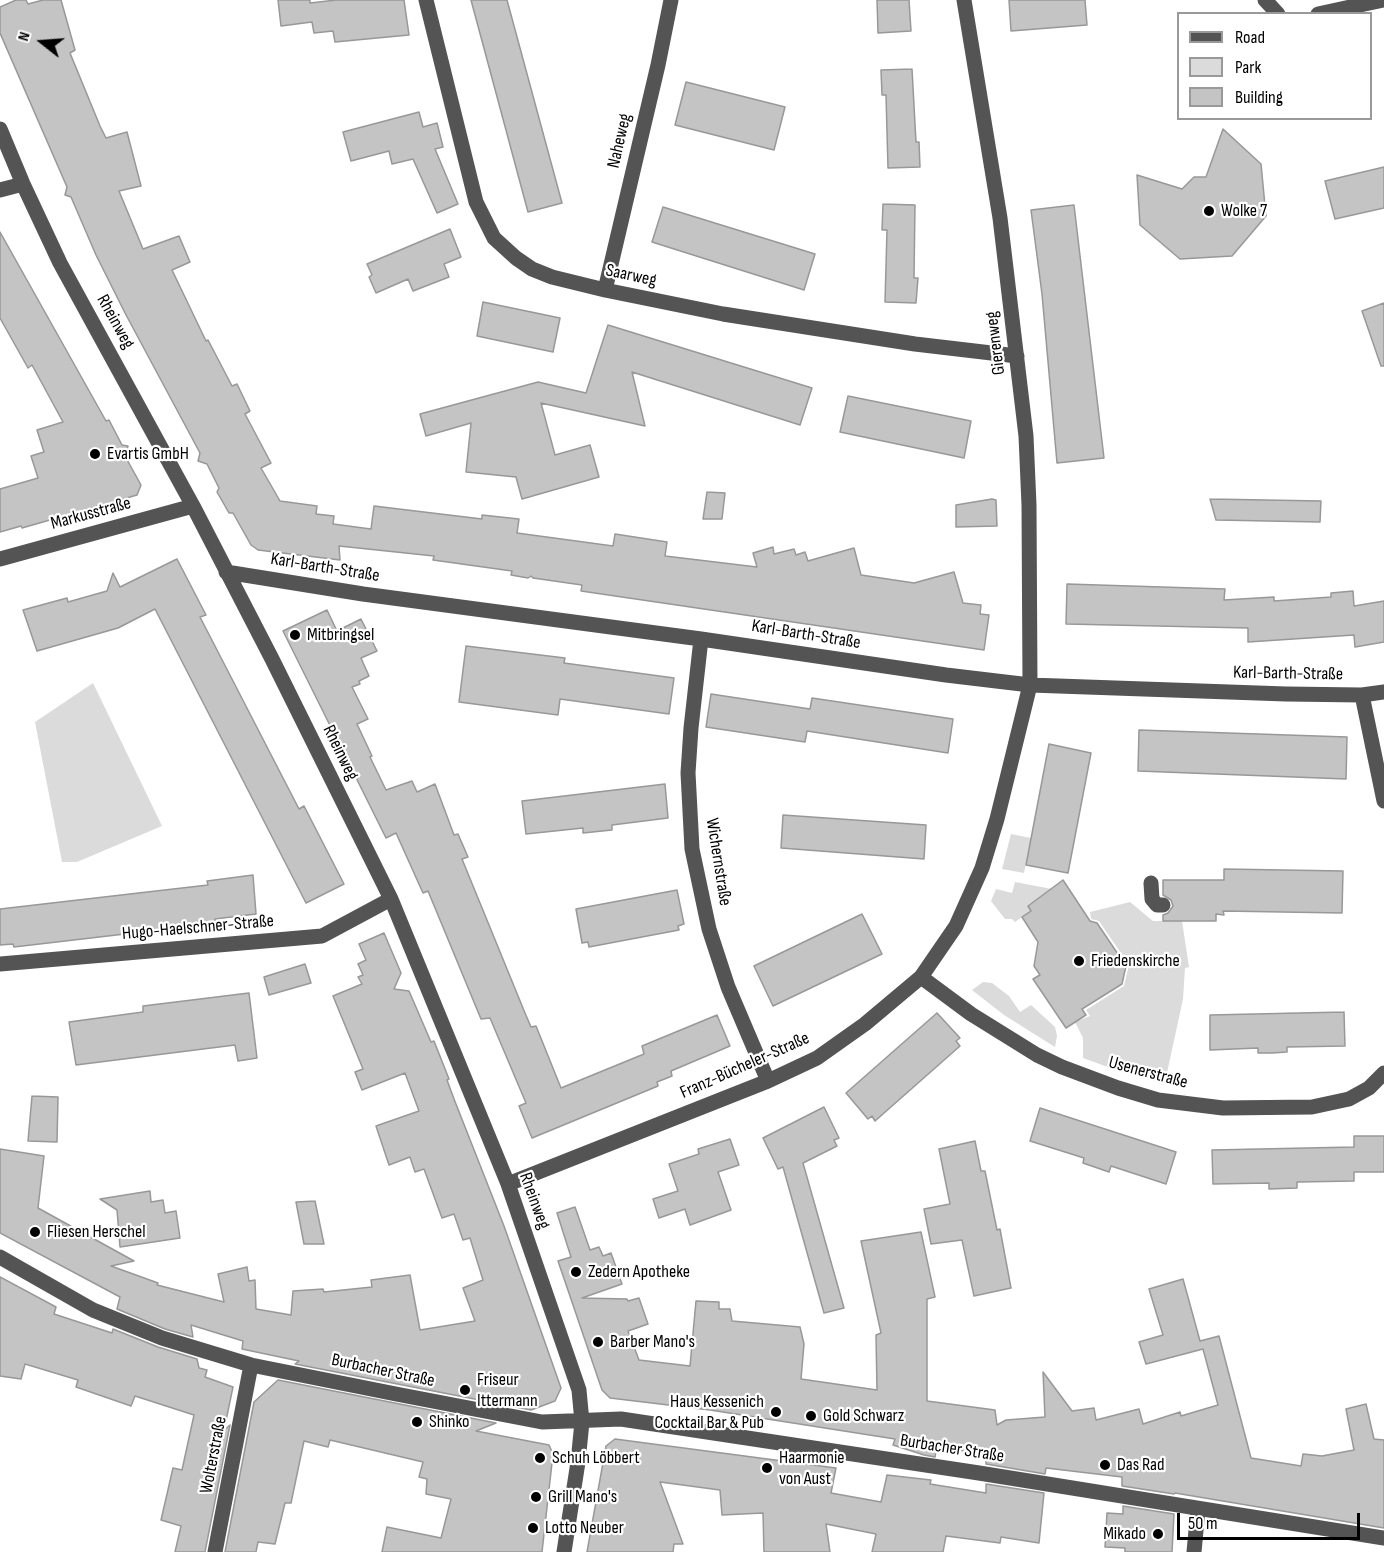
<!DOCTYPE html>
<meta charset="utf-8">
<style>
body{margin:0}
#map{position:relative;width:1384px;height:1552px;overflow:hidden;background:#fff;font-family:"Sofia Sans Condensed",sans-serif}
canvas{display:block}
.legend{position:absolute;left:1177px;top:12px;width:195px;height:108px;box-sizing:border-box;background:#fff;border:2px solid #999;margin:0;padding:8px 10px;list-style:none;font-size:18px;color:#000}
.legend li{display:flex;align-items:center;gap:12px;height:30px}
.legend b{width:30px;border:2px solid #999}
.north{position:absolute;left:12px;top:12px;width:60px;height:60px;-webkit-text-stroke:4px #fff;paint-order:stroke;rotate:287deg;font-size:16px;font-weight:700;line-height:24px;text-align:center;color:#000}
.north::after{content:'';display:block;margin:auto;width:21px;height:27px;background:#000;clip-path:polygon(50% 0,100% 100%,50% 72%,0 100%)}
.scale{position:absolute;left:1177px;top:1513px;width:183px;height:27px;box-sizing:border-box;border:3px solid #000;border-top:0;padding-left:8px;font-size:18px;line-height:21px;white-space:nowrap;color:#000;-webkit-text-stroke:4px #fff;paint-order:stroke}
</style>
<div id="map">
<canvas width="1384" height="1552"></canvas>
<ul class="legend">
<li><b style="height:8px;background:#545454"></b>Road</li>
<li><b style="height:16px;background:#dbdbdb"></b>Park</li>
<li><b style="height:16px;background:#c4c4c4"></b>Building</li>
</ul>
<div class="north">N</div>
<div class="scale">50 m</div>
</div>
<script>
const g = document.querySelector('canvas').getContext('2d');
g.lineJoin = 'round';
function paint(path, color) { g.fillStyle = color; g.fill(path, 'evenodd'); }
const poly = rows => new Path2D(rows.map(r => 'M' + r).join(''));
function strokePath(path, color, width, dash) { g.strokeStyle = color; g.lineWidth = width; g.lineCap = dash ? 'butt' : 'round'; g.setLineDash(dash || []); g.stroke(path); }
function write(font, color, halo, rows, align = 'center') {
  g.font = font + ' "Sofia Sans Condensed",sans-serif'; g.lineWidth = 4.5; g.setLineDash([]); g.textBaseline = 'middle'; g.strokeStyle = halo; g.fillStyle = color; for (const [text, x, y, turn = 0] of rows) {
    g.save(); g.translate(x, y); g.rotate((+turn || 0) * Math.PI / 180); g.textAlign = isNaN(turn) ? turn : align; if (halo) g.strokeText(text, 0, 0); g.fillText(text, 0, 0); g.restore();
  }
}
paint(poly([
 [93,683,162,826,77,862,62,862,35,722],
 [1011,834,1031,838,1024,873,1002,869],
 [1015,882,1052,889,1028,905,1031,911,1015,922,1012,919,1005,919,991,901,996,889,1012,893],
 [1130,902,1153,921,1182,921,1189,967,1185,968,1183,999,1165,1082,1105,1066,1083,1058,1083,1038,1075,1022,1090,1016,1086,1010,1124,986,1129,965,1099,921,1091,919,1090,912],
 [983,982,992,983,1009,996,1020,1012,1031,1005,1055,1027,1057,1036,1055,1047,1004,1015,972,990]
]), '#dbdbdb');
const building = poly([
 [16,0,26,0,28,4,43,0,61,0,75,50,70,53,100,126,106,138,127,132,141,186,119,191,143,249,179,236,190,262,172,270,206,341,208,340,232,386,237,384,250,411,245,414,271,463,261,468,280,501,317,506,316,514,334,516,333,524,371,529,374,506,482,519,482,515,519,519,517,533,613,546,615,534,667,542,665,556,757,567,753,553,773,547,774,554,794,549,796,555,805,552,808,561,854,548,861,575,914,583,954,572,963,603,981,605,980,614,989,615,984,650,581,591,582,585,533,578,531,576,528,578,511,575,512,571,433,560,434,556,339,546,340,560,258,550,251,545,233,513,229,513,217,492,219,488,207,464,198,461,200,453,125,313,96,255,71,197,65,195,67,187,0,33,0,7,16,0],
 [278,0,310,0,310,3,336,0,404,0,409,35,335,42,333,31,314,33,312,22,281,26,278,0],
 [471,0,507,0,562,203,528,212,471,0],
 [877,0,909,0,911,31,878,33,877,0],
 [1009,0,1085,0,1087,25,1011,31,1009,0],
 [912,69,916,142,919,142,920,167,888,168,886,95,882,95,881,70,912,69],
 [686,82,785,107,774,150,675,125,686,82],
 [419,112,423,127,437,123,443,147,435,149,458,204,437,213,413,159,392,164,389,151,351,161,343,132,419,112],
 [1223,129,1261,164,1266,216,1232,256,1180,259,1140,225,1137,175,1182,189,1194,177,1206,177,1223,129],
 [1384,167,1384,208,1335,219,1325,181,1384,167],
 [883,204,915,205,914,278,918,278,916,303,885,302,887,230,882,230,883,204],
 [1074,205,1104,458,1057,463,1042,294,1031,210,1074,205],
 [663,207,815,254,804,290,652,242,663,207],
 [450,229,461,257,444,264,449,277,413,291,408,279,376,293,369,277,372,275,367,264,450,229],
 [0,232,106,421,109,420,122,445,128,446,125,456,141,485,137,495,22,528,21,526,0,532,0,489,38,478,31,456,44,452,37,430,63,422,32,365,28,368,0,318,0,232],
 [483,302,560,318,553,352,477,336,483,302],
 [1384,303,1384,366,1381,366,1362,311,1384,303],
 [608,325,812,388,800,425,632,372,645,426,541,403,555,455,590,445,599,477,522,499,516,477,466,472,471,423,426,436,420,414,538,382,586,393,608,325],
 [848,396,971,421,964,458,840,432,848,396],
 [707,492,725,493,722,519,703,519,707,492],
 [992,499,996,500,997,526,956,527,956,505,992,499],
 [1210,499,1321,501,1320,522,1216,520,1210,499],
 [177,559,206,615,200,617,299,809,304,806,344,884,306,903,155,609,118,628,37,651,23,610,67,598,68,602,107,591,113,573,120,587,177,559],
 [1067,584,1225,589,1224,600,1274,597,1274,601,1331,597,1331,593,1353,591,1354,606,1384,601,1384,642,1355,647,1354,635,1248,642,1248,628,1066,624,1067,584],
 [327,610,337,631,361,619,377,651,361,658,369,676,359,681,360,684,352,687,368,719,357,724,372,756,370,757,386,790,412,781,417,792,435,784,454,835,458,834,468,857,462,859,525,1013,531,1027,536,1026,561,1088,644,1054,642,1046,717,1015,730,1046,671,1071,672,1076,657,1082,658,1086,532,1138,519,1106,526,1103,490,1018,481,1019,428,891,423,893,396,833,386,838,283,631,327,610],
 [466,646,565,658,564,663,674,678,669,714,560,699,558,715,459,702,466,646],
 [711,694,810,709,812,698,953,719,948,753,807,731,805,742,706,727,711,694],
 [1139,730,1347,737,1346,779,1138,771,1139,730],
 [1049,744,1091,753,1068,873,1026,865,1049,744],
 [665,784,668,818,612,825,612,830,583,833,583,828,526,834,522,801,665,784],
 [783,815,926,825,924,859,781,848,783,815],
 [1224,869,1343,871,1342,913,1223,911,1224,915,1216,914,1216,921,1163,921,1163,915,1168,913,1173,906,1171,900,1163,895,1163,880,1224,880,1224,869],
 [253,875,256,914,215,919,215,923,202,925,14,947,13,944,0,945,0,909,208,885,207,881,253,875],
 [1063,880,1090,921,1097,923,1126,966,1122,984,1082,1009,1086,1015,1066,1028,1033,979,1040,975,1034,966,1038,942,1022,917,1031,911,1028,906,1063,880],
 [677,890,684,924,678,926,679,930,589,947,588,942,582,943,576,909,677,890],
 [862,914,882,954,773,1006,754,966,862,914],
 [384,933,401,973,394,989,409,991,431,1042,434,1041,449,1079,447,1080,454,1099,504,1226,561,1388,555,1401,531,1410,295,1364,299,1361,242,1349,243,1341,191,1325,193,1337,165,1329,117,1309,120,1297,0,1233,0,1149,44,1156,38,1208,134,1261,111,1266,158,1283,157,1285,224,1302,218,1274,247,1267,249,1281,255,1280,256,1309,291,1315,293,1291,323,1289,324,1292,372,1287,371,1280,410,1275,420,1330,475,1321,463,1288,483,1280,470,1238,463,1240,454,1214,442,1218,424,1169,415,1172,410,1157,389,1165,376,1126,419,1111,405,1073,362,1090,355,1072,363,1069,333,996,362,984,358,977,363,975,358,964,366,960,359,944,384,933],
 [305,964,311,983,269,995,264,977,305,964],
 [249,993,257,1058,238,1061,235,1045,76,1065,69,1022,143,1012,143,1006,249,993],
 [1344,1012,1345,1046,1287,1047,1287,1052,1272,1053,1258,1053,1258,1048,1210,1050,1210,1015,1344,1012],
 [937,1013,960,1038,956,1041,960,1046,875,1121,872,1116,868,1119,846,1093,937,1013],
 [32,1096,58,1097,57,1142,28,1141,32,1096],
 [824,1107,839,1138,834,1140,837,1146,803,1163,844,1308,824,1313,783,1167,778,1169,763,1138,824,1107],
 [1040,1108,1176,1152,1166,1184,1111,1166,1109,1172,1083,1163,1084,1158,1030,1141,1040,1108],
 [1354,1136,1384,1136,1384,1172,1354,1172,1354,1181,1297,1182,1297,1188,1269,1189,1269,1183,1213,1184,1212,1150,1354,1147,1354,1136],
 [730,1139,739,1165,718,1172,731,1210,690,1225,685,1209,659,1218,653,1199,678,1191,669,1164,699,1154,698,1149,730,1139],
 [975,1141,981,1171,985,1171,997,1230,1000,1229,1011,1288,974,1296,962,1240,931,1244,924,1209,950,1204,939,1149,975,1141],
 [150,1191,151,1202,163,1200,165,1213,176,1211,180,1238,120,1247,117,1210,100,1199,150,1191],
 [315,1201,324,1244,304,1244,296,1202,315,1201],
 [575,1207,590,1250,599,1247,603,1256,611,1253,622,1284,582,1298,627,1299,628,1301,639,1298,648,1324,628,1331,639,1360,690,1366,696,1301,719,1302,719,1309,730,1309,732,1321,800,1327,804,1344,801,1379,877,1390,876,1335,881,1333,861,1241,921,1232,935,1297,927,1299,927,1401,995,1410,997,1425,1006,1420,1045,1417,1043,1372,1072,1411,1094,1408,1096,1420,1139,1409,1143,1424,1180,1412,1181,1416,1218,1405,1203,1349,1146,1364,1139,1342,1163,1335,1149,1289,1183,1279,1200,1341,1219,1336,1251,1458,1301,1466,1303,1454,1322,1456,1354,1450,1346,1409,1366,1404,1374,1439,1384,1440,1384,1528,1175,1493,1174,1494,1122,1486,1122,1477,1046,1468,1045,1474,986,1464,986,1455,937,1446,935,1457,924,1455,893,1445,895,1439,710,1410,610,1398,602,1390,558,1261,571,1257,557,1213,575,1207],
 [0,1277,56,1307,54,1314,112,1333,113,1329,158,1347,197,1359,199,1368,207,1370,205,1377,233,1387,224,1430,230,1425,205,1552,175,1552,181,1526,161,1520,173,1468,182,1470,194,1415,135,1396,131,1406,76,1387,78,1380,25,1364,21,1379,0,1376,0,1277],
 [278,1380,496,1423,476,1431,549,1445,553,1454,542,1552,382,1552,387,1527,441,1538,451,1499,426,1494,427,1479,419,1477,423,1462,330,1440,328,1447,304,1441,291,1503,285,1503,275,1544,258,1542,256,1552,225,1552,254,1402,278,1380],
 [615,1439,836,1468,831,1493,881,1502,887,1475,931,1480,930,1484,986,1493,986,1484,1044,1493,1039,1543,1001,1537,1000,1543,946,1536,943,1552,872,1552,876,1534,826,1524,830,1552,764,1552,763,1513,722,1515,720,1490,660,1482,683,1544,674,1544,673,1552,587,1552,606,1446,615,1439],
 [1123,1506,1174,1514,1172,1552,1125,1552,1125,1548,1105,1547,1107,1513,1123,1514,1123,1506]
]);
paint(building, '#c4c4c4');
strokePath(building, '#989898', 1.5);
strokePath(poly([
 [426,0,476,202,494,238,516,258,532,269,552,277,605,290,723,314,915,344,1017,356],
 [1265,0,1278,14],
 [1318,14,1383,0],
 [0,129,23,184,60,263,193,506,272,659,391,899,508,1184,579,1390,582,1422,578,1462,564,1552],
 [0,190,23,184],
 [605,290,658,65,671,0],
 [0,559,193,506],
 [226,572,363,594,701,639,946,675,1030,685,1286,694,1362,695,1384,692],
 [701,639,691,728,688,773,692,849,709,929,728,987,768,1081],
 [1362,695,1384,801],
 [1151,883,1152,899,1157,905,1163,905],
 [0,964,322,936,391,899],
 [921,977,971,1014,1037,1055,1062,1067,1118,1088,1158,1100,1223,1108,1312,1107,1349,1099,1369,1088,1384,1073],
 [508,1184,768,1081,817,1058,865,1024,921,977,956,926,982,868,997,819,1030,685,1029,505,1026,436,1000,218,964,0],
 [0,1257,93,1310,162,1338,251,1365,396,1394,542,1422,621,1419,979,1473,1384,1538],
 [215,1552,251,1365],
 [1194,1552,1198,1509]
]), '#545454', 15);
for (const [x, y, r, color] of [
 [1209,211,6,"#000"],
 [95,454,6,"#000"],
 [295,635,6,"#000"],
 [1079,961,6,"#000"],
 [35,1232,6,"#000"],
 [576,1272,6,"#000"],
 [598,1342,6,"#000"],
 [465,1390,6,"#000"],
 [776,1412,6,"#000"],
 [811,1416,6,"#000"],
 [417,1422,6,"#000"],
 [540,1458,6,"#000"],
 [1105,1465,6,"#000"],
 [767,1468,6,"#000"],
 [536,1497,6,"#000"],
 [533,1528,6,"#000"],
 [1158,1534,6,"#000"]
]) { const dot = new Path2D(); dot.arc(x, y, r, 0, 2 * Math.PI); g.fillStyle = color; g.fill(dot); strokePath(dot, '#fff', 2); }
write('18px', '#000', '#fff', [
 ["Naheweg",620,141,-77],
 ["Saarweg",631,276,12],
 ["Rheinweg",115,322,61],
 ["Gierenweg",996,343,-97],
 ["Markusstraße",91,514,-15],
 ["Karl-Barth-Straße",325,568,9],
 ["Karl-Barth-Straße",806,635,9],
 ["Karl-Barth-Straße",1288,674,1],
 ["Rheinweg",340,753,64],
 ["Wichernstraße",718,862,81],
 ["Hugo-Haelschner-Straße",198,928,-5],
 ["Franz-Bücheler-Straße",745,1066,-24],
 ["Usenerstraße",1148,1073,15],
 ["Rheinweg",534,1201,70],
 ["Burbacher Straße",383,1371,12],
 ["Burbacher Straße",952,1449,9],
 ["Wolterstraße",214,1455,-79]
]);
write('18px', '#000', '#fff', [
 ["Wolke 7",1221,211],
 ["Evartis GmbH",107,454],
 ["Mitbringsel",307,635],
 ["Friedenskirche",1091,961],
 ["Fliesen Herschel",47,1232],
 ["Zedern Apotheke",588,1272],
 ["Barber Mano's",610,1342],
 ["Friseur",477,1380],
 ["Ittermann",477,1401],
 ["Haus Kessenich",764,1402,"right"],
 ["Cocktail Bar & Pub",764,1423,"right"],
 ["Gold Schwarz",823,1416],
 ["Shinko",429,1422],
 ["Schuh Löbbert",552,1458],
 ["Haarmonie",779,1458],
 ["von Aust",779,1479],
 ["Das Rad",1117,1465],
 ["Grill Mano's",548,1497],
 ["Lotto Neuber",545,1528],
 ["Mikado",1146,1534,"right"]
], 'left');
</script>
